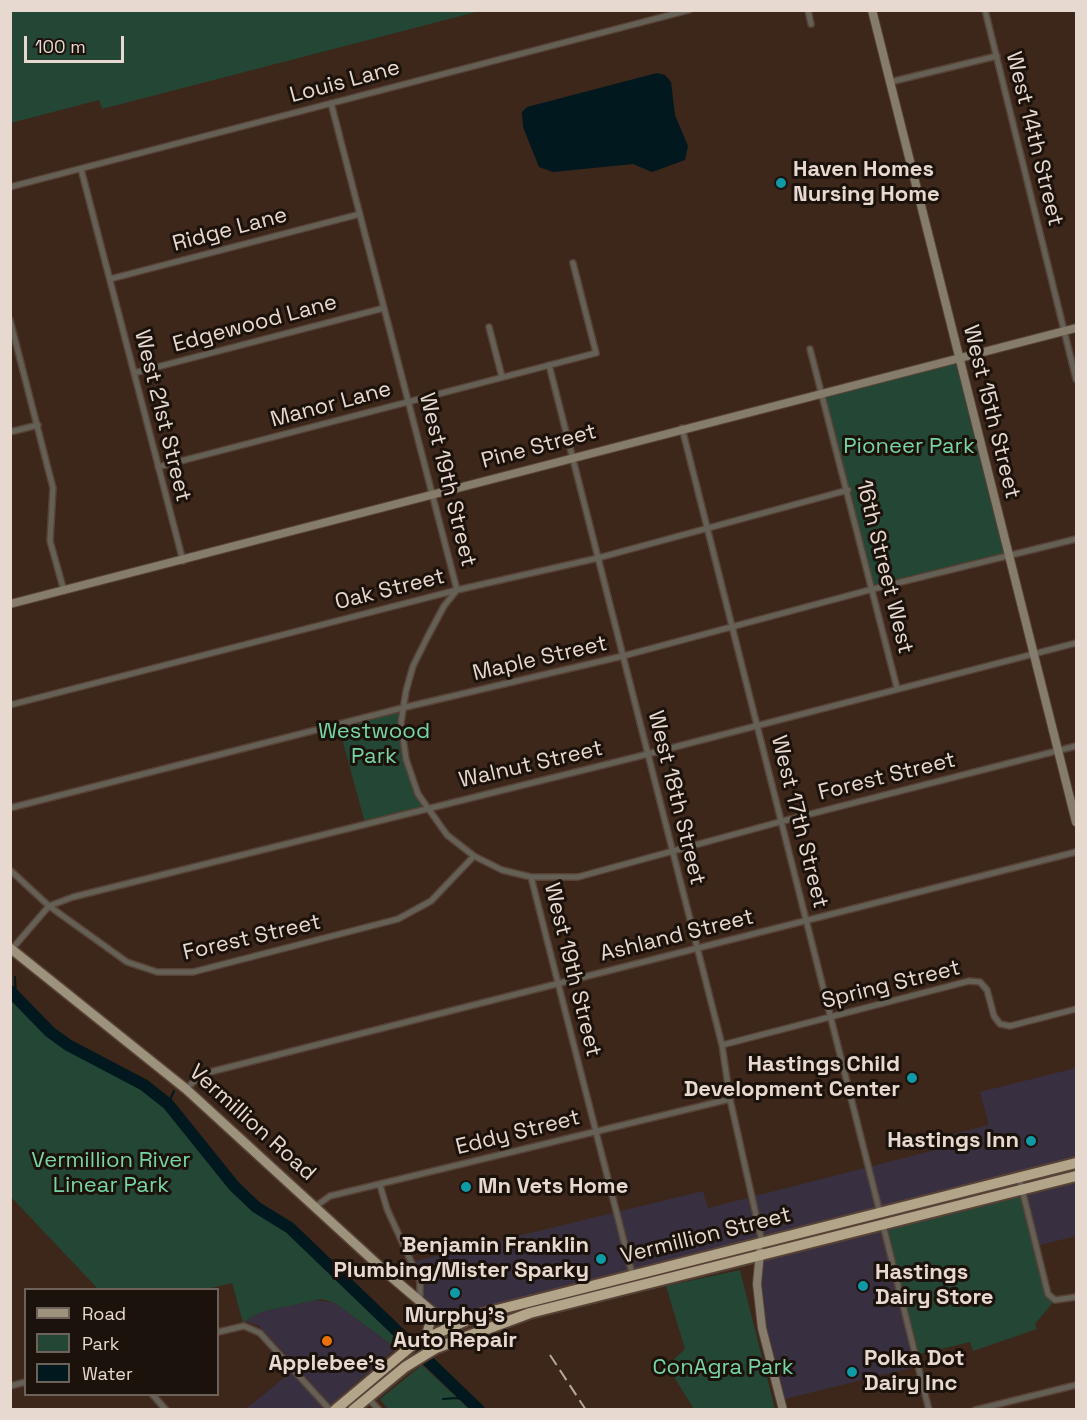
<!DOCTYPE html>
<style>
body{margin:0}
#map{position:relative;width:1087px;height:1420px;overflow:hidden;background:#3d261a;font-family:"Space Grotesk",sans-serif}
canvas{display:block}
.frame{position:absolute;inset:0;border:12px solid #e7d8d0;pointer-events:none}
.legend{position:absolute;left:24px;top:1288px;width:195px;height:108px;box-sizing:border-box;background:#1c120c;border:2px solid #6d615a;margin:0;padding:8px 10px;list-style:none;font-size:18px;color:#e7d8d0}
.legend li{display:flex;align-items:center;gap:12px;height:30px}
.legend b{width:30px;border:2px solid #6d615a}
.scale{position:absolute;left:24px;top:36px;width:100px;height:27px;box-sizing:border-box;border:3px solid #e7d8d0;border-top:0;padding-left:8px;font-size:18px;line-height:21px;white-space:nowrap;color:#e7d8d0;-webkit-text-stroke:4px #1c120c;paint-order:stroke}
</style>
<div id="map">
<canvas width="1087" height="1420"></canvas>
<div class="frame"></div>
<ul class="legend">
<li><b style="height:8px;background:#9d927b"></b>Road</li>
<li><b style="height:16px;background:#234635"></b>Park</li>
<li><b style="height:16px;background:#01181e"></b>Water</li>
</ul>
<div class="scale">100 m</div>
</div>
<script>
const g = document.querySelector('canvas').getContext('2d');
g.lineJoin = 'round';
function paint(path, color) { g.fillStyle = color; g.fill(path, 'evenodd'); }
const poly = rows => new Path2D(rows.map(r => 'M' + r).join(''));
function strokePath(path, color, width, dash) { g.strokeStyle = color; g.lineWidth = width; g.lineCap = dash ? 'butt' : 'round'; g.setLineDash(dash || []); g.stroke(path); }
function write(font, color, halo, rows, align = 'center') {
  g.font = font + ' "Space Grotesk",sans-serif'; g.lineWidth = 6; g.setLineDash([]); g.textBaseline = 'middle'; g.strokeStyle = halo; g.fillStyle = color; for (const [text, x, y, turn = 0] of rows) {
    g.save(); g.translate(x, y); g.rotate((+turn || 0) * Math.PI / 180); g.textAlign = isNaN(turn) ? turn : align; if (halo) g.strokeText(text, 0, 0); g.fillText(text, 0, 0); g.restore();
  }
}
paint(poly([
 [1076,1068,1076,1236,1037,1246,1019,1178,449,1326,420,1303,420,1281,411,1262,703,1191,708,1208,939,1149,937,1138,989,1125,980,1092],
 [883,1224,919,1366,781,1400,762,1328,759,1256],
 [315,1300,335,1303,396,1348,326,1409,246,1409,297,1367,259,1326,245,1321,261,1312]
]), '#383040');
paint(poly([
 [11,10,480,10,480,11,102,109,99,100,11,123],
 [959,357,1009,556,873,589,822,392],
 [402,708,406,759,426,808,365,823,338,724],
 [10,991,50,1032,68,1045,144,1085,168,1104,234,1186,256,1207,290,1228,409,1340,396,1348,335,1303,321,1299,261,1312,245,1321,244,1326,232,1283,203,1290,98,1289,11,1197],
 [1023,1189,1048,1294,1055,1300,1035,1324,1037,1329,973,1351,970,1342,916,1355,883,1224],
 [740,1270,775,1409,694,1409,667,1366,685,1349,666,1286],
 [422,1365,468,1408,469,1409,388,1409,380,1399]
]), '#234635');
paint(poly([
 [657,73,665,75,671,82,675,115,688,146,685,160,652,172,633,164,553,172,539,167,523,127,522,112,527,107]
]), '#01181e');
strokePath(poly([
 [15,977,16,995],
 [168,1104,174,1091],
 [443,1399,457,1398,468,1401]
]), '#01181e', 2);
strokePath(poly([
 [10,991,50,1032,68,1045,144,1085,168,1104,234,1186,256,1207,290,1228,479,1410]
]), '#01181e', 12);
const street = poly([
 [808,10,811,24],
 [985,10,1076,379],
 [890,82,997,56],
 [331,103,457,590,444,606,428,636,413,666,406,691,401,723,406,759,418,794,447,835,474,856,502,870,531,877,633,1277],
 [81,169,183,561],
 [10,187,689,10],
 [110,279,360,214],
 [10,320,53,488,50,541,64,591],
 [489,327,502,377],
 [810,349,897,688],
 [549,365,722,1045,730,1099,762,1242],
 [134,373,384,308],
 [682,428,880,1213],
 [10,432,38,425],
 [158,467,596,353,573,263],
 [10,705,457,590,598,558,848,490],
 [10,808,402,708,623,656,873,589,1076,539],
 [10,870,49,906,127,962,157,972,193,972,398,919,431,901,474,856],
 [531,877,578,877,783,821,1076,746],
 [12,949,49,906,73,897,648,754,1076,643],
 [722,1045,969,981,980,982,987,990,994,1016,1000,1024,1010,1026,1076,1009],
 [186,1089,202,1074,1076,852],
 [1019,1177,1048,1294,1055,1300,1076,1297],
 [380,1185,387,1209,420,1281,420,1301],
 [316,1206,330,1196,730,1099],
 [883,1225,929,1410],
 [218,1332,244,1326,260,1333,330,1410],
 [10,1386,26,1382],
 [152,1394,166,1410],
 [368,1398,379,1410],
 [975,1410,1076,1385]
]);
const secondary = poly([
 [872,10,1076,822],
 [10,604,1076,328],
 [760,1252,757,1284,762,1328,783,1410]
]);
const primary = poly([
 [10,948,186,1089,388,1274,449,1326,456,1339],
 [423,1307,430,1322,426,1337]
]);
const highway = poly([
 [335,1410,415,1343,481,1314,1076,1163],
 [353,1410,405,1367,436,1348,530,1313,1076,1176]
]);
strokePath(street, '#584237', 8);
strokePath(secondary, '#584237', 10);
strokePath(primary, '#584237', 12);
strokePath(highway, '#584237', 14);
strokePath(street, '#656055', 5);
strokePath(secondary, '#857c6b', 8);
strokePath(primary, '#9d927b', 9);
strokePath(highway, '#b3a58a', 10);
strokePath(poly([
 [550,1355,586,1410]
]), '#b7a69d', 2, [12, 6]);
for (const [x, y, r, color] of [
 [781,183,6,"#0f9aa8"],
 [912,1078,6,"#0f9aa8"],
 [1031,1141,6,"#0f9aa8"],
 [466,1187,6,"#0f9aa8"],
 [601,1259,6,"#0f9aa8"],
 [863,1286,6,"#0f9aa8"],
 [455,1293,6,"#0f9aa8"],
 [327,1341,6,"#e8710a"],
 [852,1372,6,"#0f9aa8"]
]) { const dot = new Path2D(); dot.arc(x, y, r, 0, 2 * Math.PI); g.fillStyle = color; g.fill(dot); strokePath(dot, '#1c120c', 2); }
write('22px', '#e7d8d0', '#1c120c', [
 ["Louis Lane",345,82,-15],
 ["West 14th Street",1034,139,76],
 ["Ridge Lane",230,230,-15],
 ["Edgewood Lane",255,324,-15],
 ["Manor Lane",331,405,-15],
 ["West 15th Street",991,412,76],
 ["West 21st Street",162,416,76],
 ["Pine Street",539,447,-15],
 ["West 19th Street",447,480,76],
 ["16th Street West",884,567,76],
 ["Oak Street",390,590,-14],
 ["Maple Street",540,659,-13],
 ["Walnut Street",531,765,-13],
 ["Forest Street",887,777,-14],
 ["West 18th Street",676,798,76],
 ["West 17th Street",799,822,76],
 ["Ashland Street",677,936,-14],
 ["Forest Street",252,938,-13],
 ["West 19th Street",572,970,76],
 ["Spring Street",891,985,-14],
 ["Vermillion Road",252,1123,42],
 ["Eddy Street",518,1133,-14],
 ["Vermillion Street",706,1236,-14]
]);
write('bold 22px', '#e7d8d0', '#1c120c', [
 ["Haven Homes",793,170],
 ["Nursing Home",793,195],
 ["Hastings Child",900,1065,"right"],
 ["Development Center",900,1090,"right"],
 ["Hastings Inn",1019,1141,"right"],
 ["Mn Vets Home",478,1187],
 ["Benjamin Franklin",589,1246,"right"],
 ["Plumbing/Mister Sparky",589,1271,"right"],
 ["Hastings",875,1273],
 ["Dairy Store",875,1298],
 ["Murphy's",455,1316,"center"],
 ["Auto Repair",455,1341,"center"],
 ["Polka Dot",864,1359],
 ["Dairy Inc",864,1384],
 ["Applebee's",327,1364,"center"]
], 'left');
write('22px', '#77d5a6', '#1c120c', [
 ["Pioneer Park",909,447],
 ["Westwood",374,732],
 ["Park",374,757],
 ["Vermillion River",111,1161],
 ["Linear Park",111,1186],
 ["ConAgra Park",723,1368]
]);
</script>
